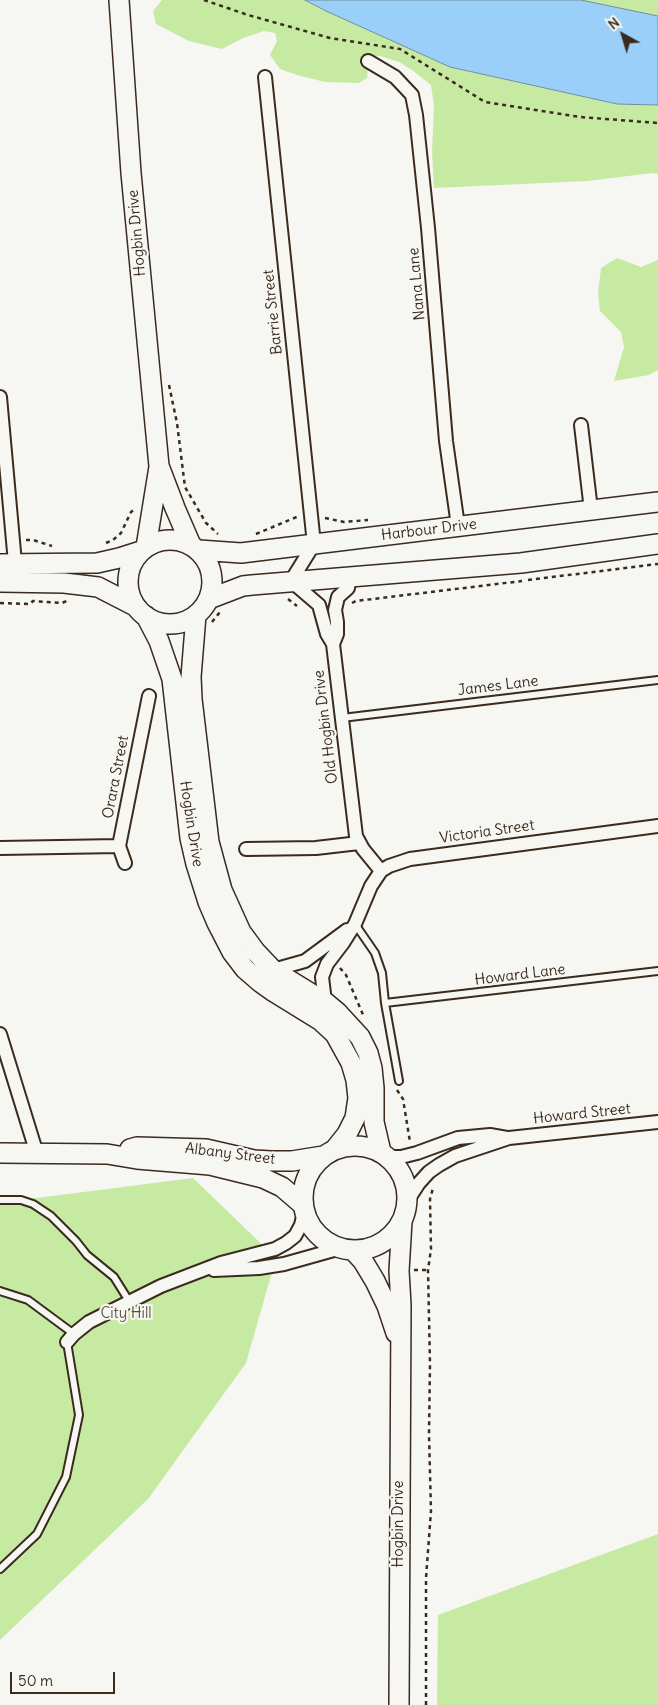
<!DOCTYPE html>
<style>
body{margin:0}
#map{position:relative;width:658px;height:1705px;overflow:hidden;background:#f6f6f2;font-family:Delius,sans-serif}
canvas{display:block}
.north{position:absolute;left:598px;top:10px;width:50px;height:50px;-webkit-text-stroke:4px #f6f6f2;paint-order:stroke;rotate:321deg;font-size:14px;font-weight:700;line-height:20px;text-align:center;color:#3b2a1e}
.north::after{content:'';display:block;margin:auto;width:18px;height:22px;background:#3b2a1e;clip-path:polygon(50% 0,100% 100%,50% 72%,0 100%)}
.scale{position:absolute;left:10px;top:1672px;width:105px;height:22px;box-sizing:border-box;border:2px solid #3b2a1e;border-top:0;padding-left:6px;font-size:15px;line-height:18px;white-space:nowrap;color:#3b2a1e;-webkit-text-stroke:4px #f6f6f2;paint-order:stroke}
</style>
<div id="map">
<canvas width="658" height="1705"></canvas>
<div class="north">N</div>
<div class="scale">50 m</div>
</div>
<script>
const g = document.querySelector('canvas').getContext('2d');
g.lineJoin = 'round';
function paint(path, color) { g.fillStyle = color; g.fill(path, 'evenodd'); }
const poly = rows => new Path2D(rows.map(r => 'M' + r).join(''));
function strokePath(path, color, width, dash) { g.strokeStyle = color; g.lineWidth = width; g.lineCap = dash ? 'butt' : 'round'; g.setLineDash(dash || []); g.stroke(path); }
function write(font, color, halo, rows, align = 'center') {
  g.font = font + ' Delius,sans-serif'; g.lineWidth = 4.5; g.setLineDash([]); g.textBaseline = 'middle'; g.strokeStyle = halo; g.fillStyle = color; for (const [text, x, y, turn = 0] of rows) {
    g.save(); g.translate(x, y); g.rotate((+turn || 0) * Math.PI / 180); g.textAlign = isNaN(turn) ? turn : align; if (halo) g.strokeText(text, 0, 0); g.fillText(text, 0, 0); g.restore();
  }
}
paint(poly([
 [162,0,305,0,326,11,450,67,617,104,658,105,658,174,652,173,588,181,434,188,432,152,434,106,431,85,412,70,399,62,380,56,369,57,367,78,359,83,325,82,297,75,280,69,270,55,277,41,275,33,264,31,243,38,222,49,189,41,156,24,153,11],
 [582,0,658,0,658,16,586,1],
 [617,258,641,267,658,260,658,370,649,375,614,381,624,347,621,332,600,311,598,293,601,268],
 [193,1178,276,1258,246,1363,148,1499,0,1640,0,1200,21,1200],
 [658,1534,658,1705,437,1705,438,1615]
]), '#c7eaa3');
const water = poly([
 [305,0,581,0,658,16,658,105,617,104,450,67,326,11,305,0]
]);
paint(water, '#99cff8');
strokePath(water, '#738da1', 1);
const lane = poly([
 [342,718,658,680],
 [355,924,375,953,382,973,385,1003,399,1081],
 [385,1003,658,971],
 [0,1200,21,1200,33,1204,51,1216,76,1241,87,1255,114,1277,129,1301],
 [0,1291,28,1300,74,1334],
 [0,1569,37,1534,66,1477,79,1415,67,1342]
]);
const street = poly([
 [368,61,395,77,412,95,416,115,428,228,446,441,458,526],
 [265,77,314,544,291,581,319,605,327,634,333,644],
 [0,397,15,563],
 [581,425,591,510],
 [350,577,348,588,338,597,335,610,337,622,337,634,333,644,356,836,363,849,381,871],
 [0,848,119,846],
 [246,849,316,848,359,843],
 [125,863,119,846,149,696],
 [273,970,305,961,347,930],
 [325,1002,322,977,327,964,343,943,355,924,371,886,381,871,389,866,410,859,658,826],
 [0,1034,37,1154],
 [389,1157,401,1157,417,1153,458,1138,490,1135,507,1138],
 [408,1200,419,1183,429,1172,439,1165,455,1156,509,1138,658,1122],
 [214,1270,259,1268,284,1264,341,1248],
 [67,1342,74,1334,89,1322,161,1286,221,1263,275,1249,286,1243,295,1236,301,1225,304,1212]
]);
const secondary = poly([
 [119,0,131,173,159,466,175,508,191,545],
 '128 582a42 42 0 1 1 84 0a42 42 0 1 1-84 0Z',
 [146,547,159,467],
 [199,550,241,553,658,502],
 [0,564,97,563,119,558,141,551],
 [0,582,64,583,98,587,135,606],
 [209,599,243,586,252,585,521,563,658,544],
 [196,615,191,677,192,699,209,842,222,890,241,932,255,951,273,970,325,1002,337,1012,360,1037,368,1053,372,1068,374,1088,374,1122,381,1152],
 [146,616,159,641,172,679,190,838,196,864,208,902,217,923,232,952,245,969,260,982,274,992,321,1021,335,1034,351,1063,356,1080,358,1098,355,1118,347,1134,335,1149],
 '303 1198a52 52 0 1 1 104 0a52 52 0 1 1-104 0Z',
 [130,1149,137,1147,206,1149,254,1160,271,1161,292,1161,323,1156],
 [0,1153,107,1154,137,1159,210,1165,263,1178,282,1187,303,1205],
 [353,1250,363,1261,375,1281,387,1306,396,1333],
 [399,1705,401,1305,399,1271,402,1221]
]);
strokePath(lane, '#3b2a1e', 10);
strokePath(street, '#3b2a1e', 16);
strokePath(secondary, '#3b2a1e', 22);
strokePath(poly([
 [204,0,248,15,330,38,400,49,485,102,580,117,658,123],
 [169,385,177,423,185,487,206,523,218,534],
 [325,518,344,522,368,520],
 [256,534,299,516],
 [26,540,33,540,52,546],
 [106,543,113,540,121,533,131,512,135,509],
 [528,580,658,564],
 [288,599,297,606],
 [0,603,30,604,33,601,62,603,69,600],
 [352,603,356,601,522,581],
 [212,622,220,612],
 [340,968,346,975,364,1017],
 [397,1090,403,1099,410,1142],
 [414,1270,428,1270],
 [426,1705,426,1578,431,1511,429,1434,430,1364,428,1270,431,1249,430,1199,433,1188]
]), '#3b2a1e', 2.5, [4, 4]);
strokePath(lane, '#f6f6f2', 6);
strokePath(street, '#f6f6f2', 12);
strokePath(secondary, '#f6f6f2', 19);
write('15px', '#3b2a1e', '#f6f6f2', [
 ["Hogbin Drive",137,233,-95],
 ["Nana Lane",417,284,-95],
 ["Barrie Street",273,312,-96],
 ["Harbour Drive",429,530,-7],
 ["James Lane",498,686,-7],
 ["Old Hogbin Drive",326,727,-97],
 ["Orara Street",116,777,-79],
 ["Hogbin Drive",191,824,81],
 ["Victoria Street",487,832,-8],
 ["Howard Lane",520,975,-7],
 ["Howard Street",582,1114,-6],
 ["Albany Street",230,1154,7],
 ["Hogbin Drive",399,1524,-90]
]);
write('15px', '#575039', '#f6f6f2', [
 ["City Hill",126,1314]
]);
</script>
